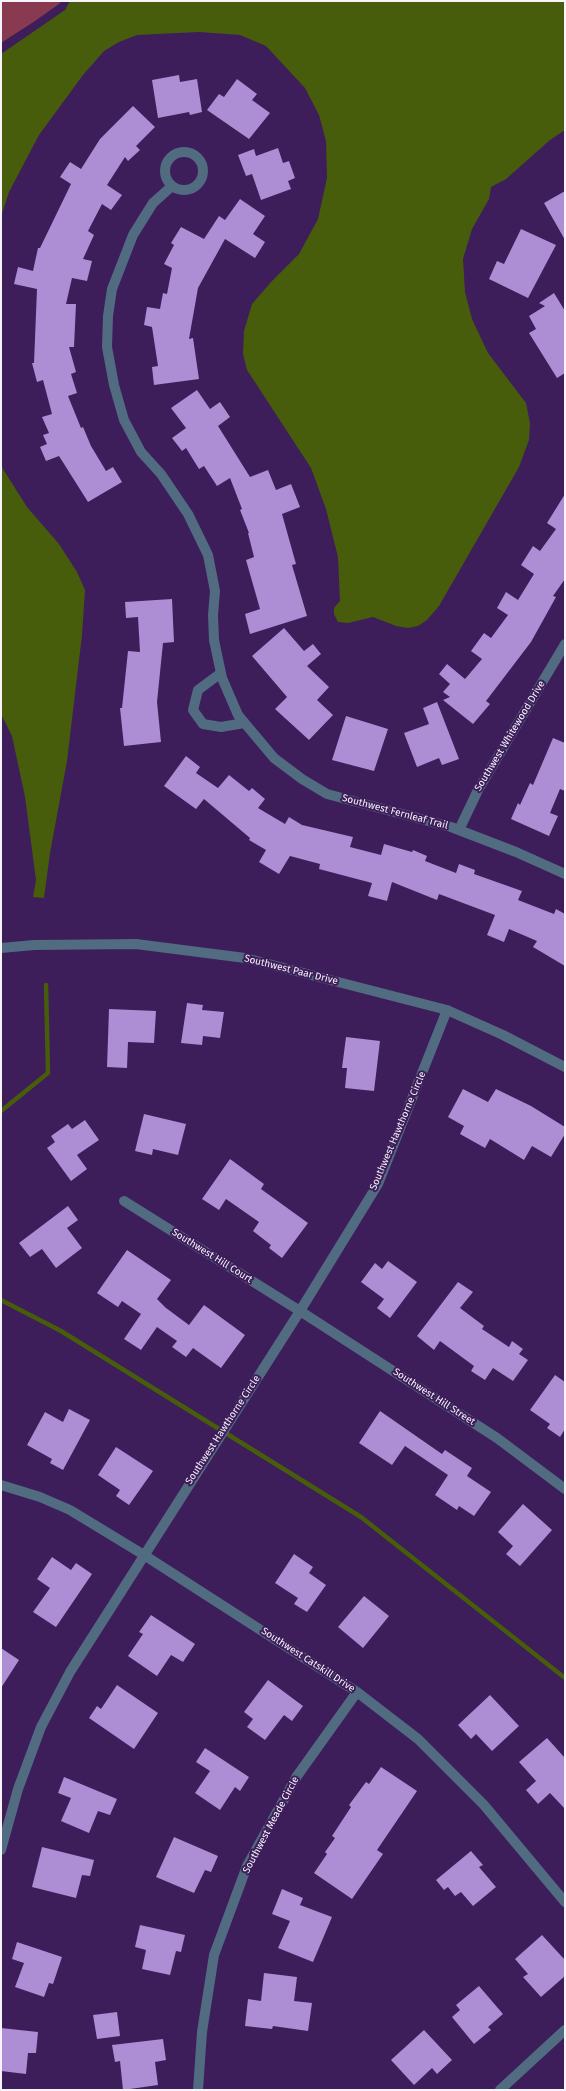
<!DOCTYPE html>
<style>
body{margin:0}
#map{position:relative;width:566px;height:2091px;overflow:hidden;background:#3d1d5a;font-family:"Fira Sans",sans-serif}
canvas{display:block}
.frame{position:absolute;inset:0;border:2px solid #f6f3fa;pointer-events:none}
</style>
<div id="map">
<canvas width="566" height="2091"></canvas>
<div class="frame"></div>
</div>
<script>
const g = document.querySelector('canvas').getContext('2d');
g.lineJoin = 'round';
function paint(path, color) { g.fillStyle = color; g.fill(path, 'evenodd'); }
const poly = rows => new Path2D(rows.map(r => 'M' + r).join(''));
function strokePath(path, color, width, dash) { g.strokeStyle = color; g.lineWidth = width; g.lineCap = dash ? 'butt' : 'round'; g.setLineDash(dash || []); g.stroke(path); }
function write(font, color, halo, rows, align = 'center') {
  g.font = font + ' "Fira Sans",sans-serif'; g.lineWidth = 4; g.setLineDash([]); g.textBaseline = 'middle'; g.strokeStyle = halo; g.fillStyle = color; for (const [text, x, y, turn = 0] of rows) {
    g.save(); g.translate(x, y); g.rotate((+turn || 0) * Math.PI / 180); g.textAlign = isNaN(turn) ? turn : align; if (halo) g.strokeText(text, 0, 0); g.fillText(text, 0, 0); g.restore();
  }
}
paint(poly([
 [1,1,61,1,59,4,35,21,1,43]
]), '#883b50');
paint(poly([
 [70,1,565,1,565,130,550,140,506,179,491,187,489,199,472,229,463,259,465,292,472,319,488,353,526,403,530,423,529,440,519,467,439,606,427,620,418,626,408,628,396,626,373,617,348,623,338,622,334,614,334,608,340,601,338,557,326,509,311,468,247,370,243,354,244,331,252,304,271,282,299,254,318,219,327,178,326,141,319,115,305,88,266,46,240,35,199,32,137,35,119,42,104,51,83,75,39,135,9,192,1,217,1,54,65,10],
 [1,462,3,469,27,507,59,544,77,572,85,590,82,635,67,761,50,853,44,898,33,897,36,880,25,797,12,736,1,714]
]), '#475d0b');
strokePath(poly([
 [1,1111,48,1073,46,985],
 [1,1300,61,1331,361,1517,565,1678]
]), '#475d0b', 4.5);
paint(poly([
 [179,75,180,82,197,79,202,112,190,115,189,112,158,118,152,80],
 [237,79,257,94,252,100,270,113,249,139,207,110,219,94,224,97],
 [133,106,155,127,136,146,140,150,128,161,125,157,107,185,122,195,111,210,102,204,88,231,94,235,83,259,92,261,87,281,72,278,66,304,76,304,74,347,69,347,76,372,71,374,77,393,68,396,81,428,83,427,91,446,106,471,113,467,122,482,88,502,59,456,46,461,40,447,47,444,43,435,49,433,42,417,52,414,43,380,37,382,32,363,34,363,37,289,14,284,18,267,33,271,38,248,40,248,71,184,60,177,70,162,81,169,100,139],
 [278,148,283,163,289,161,295,178,288,181,291,189,261,200,252,174,246,176,238,155,254,149,256,156],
 [565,191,565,240,544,203],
 [240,199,265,216,253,234,265,242,255,258,225,239,198,288,189,339,193,338,199,379,154,385,152,367,158,366,152,327,144,325,147,307,160,309,163,293,167,294,172,268,164,264,174,245,171,243,181,227,204,239,219,216,225,220],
 [521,229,556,245,528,298,489,279,497,261,504,264],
 [554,293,565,311,565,373,557,378,529,333,536,329,529,316,545,306,539,303],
 [197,390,210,409,220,402,230,417,218,426,250,477,268,470,276,490,291,484,300,507,282,514,296,564,292,565,307,616,250,634,245,614,260,609,246,560,254,557,248,533,249,533,240,510,242,509,230,478,217,486,204,466,199,469,186,448,182,451,172,438,186,428,171,408],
 [565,494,565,579,553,596,556,597,531,642,486,701,490,704,473,724,443,700,450,697,443,692,450,684,439,674,447,664,465,679,482,659,471,651,484,633,491,638,508,615,497,608,506,592,518,600,534,574,521,565,533,546,540,551,556,529,547,523],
 [172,599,174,642,163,643,157,702,161,742,124,746,120,708,122,708,128,651,140,652,138,617,126,618,125,602],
 [284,628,304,651,313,644,321,654,307,666,329,687,317,700,333,715,309,740,275,709,287,697,252,656],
 [437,702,459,759,442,765,439,758,417,767,404,733,429,724,423,708],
 [346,716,388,729,374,771,332,760],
 [553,738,565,743,565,791,560,789,550,813,558,816,549,836,511,819,518,803,520,805,530,783,533,785],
 [186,756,200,767,196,773,218,788,229,775,249,791,252,788,265,799,258,808,285,824,289,817,302,825,353,837,350,847,381,855,384,844,412,852,413,850,427,856,425,861,456,873,459,864,475,870,474,874,522,891,518,900,554,914,556,909,565,914,565,966,533,947,537,941,509,929,504,942,487,935,495,915,439,894,437,900,392,882,387,901,368,896,372,883,319,869,320,864,290,856,279,874,259,862,266,850,249,840,250,838,204,799,196,809,164,786],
 [187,1003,203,1005,202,1010,224,1012,220,1038,203,1036,202,1045,181,1043],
 [109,1009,156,1011,154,1043,128,1042,127,1068,107,1067],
 [346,1037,380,1041,374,1091,345,1088,347,1068,342,1068],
 [463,1089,488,1102,496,1089,531,1106,565,1127,565,1134,551,1157,532,1146,524,1160,490,1139,485,1148,460,1134,464,1126,448,1117],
 [144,1114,186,1124,178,1155,153,1149,152,1155,135,1151],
 [85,1120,99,1140,77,1155,87,1169,71,1181,47,1148,55,1142,51,1136,68,1124,72,1129],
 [230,1159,264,1184,261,1189,308,1223,282,1258,269,1248,271,1245,253,1231,259,1222,226,1199,219,1210,202,1199],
 [68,1206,78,1220,67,1228,82,1248,56,1268,42,1249,30,1257,19,1243],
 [127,1250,171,1280,157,1299,166,1308,189,1325,204,1305,245,1335,221,1368,193,1348,186,1357,172,1347,177,1341,157,1327,141,1350,124,1339,141,1314,122,1301,118,1307,97,1293],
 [388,1261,417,1282,390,1318,377,1308,384,1299,361,1282,375,1263,382,1269],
 [458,1282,473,1292,460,1308,484,1326,482,1329,509,1347,512,1341,523,1349,519,1354,528,1360,513,1381,493,1368,485,1380,471,1371,474,1366,440,1341,434,1350,417,1336],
 [555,1375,565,1382,565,1429,560,1437,547,1428,550,1424,530,1410],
 [69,1409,90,1420,63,1470,50,1463,52,1459,27,1445,45,1412,63,1422],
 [380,1411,442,1454,445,1450,472,1468,467,1476,491,1492,474,1516,459,1506,457,1510,435,1495,448,1475,405,1446,392,1465,359,1443],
 [116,1447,153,1471,129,1505,116,1496,120,1490,98,1475],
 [523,1504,552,1530,520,1566,506,1554,513,1546,498,1532],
 [294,1554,313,1567,309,1573,326,1585,307,1612,294,1604,298,1598,275,1583],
 [52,1557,71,1570,76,1563,92,1574,56,1627,33,1612,50,1588,37,1579],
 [364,1596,389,1616,363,1648,338,1627],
 [151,1615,195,1644,183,1662,171,1655,157,1676,128,1656,143,1634,139,1632],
 [1,1648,19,1660,1,1688],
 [268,1680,303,1706,292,1721,284,1715,265,1740,247,1727,253,1719,244,1712],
 [117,1685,158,1713,134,1749,89,1718,97,1706,101,1709],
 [490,1695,519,1726,492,1751,476,1734,471,1739,458,1725],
 [547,1738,565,1758,565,1809,550,1793,538,1804,526,1790,536,1781,519,1762],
 [205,1748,249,1777,240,1791,235,1787,220,1810,195,1793,210,1771,196,1762],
 [381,1767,417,1791,377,1850,383,1854,352,1899,314,1873,327,1854,325,1852,335,1838,332,1836,351,1807,349,1805,366,1782,369,1784],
 [64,1777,117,1799,110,1815,98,1811,89,1833,61,1821,71,1798,58,1793],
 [174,1837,218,1856,211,1872,205,1870,194,1893,156,1877],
 [42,1847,94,1860,90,1876,82,1875,76,1898,32,1887],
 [471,1851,483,1865,479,1867,496,1887,473,1906,461,1892,455,1896,448,1887,444,1890,436,1880],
 [282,1889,303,1898,300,1905,332,1917,313,1962,278,1948,290,1921,272,1914],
 [140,1925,185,1935,181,1952,176,1951,170,1975,142,1969,146,1950,135,1947],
 [542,1935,565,1960,565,1976,541,1997,523,1977,528,1974,515,1959],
 [17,1942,62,1957,53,1984,49,1983,44,1997,15,1987,24,1963,12,1959],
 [264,1973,297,1977,294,2001,312,2003,308,2031,273,2026,272,2029,245,2026,248,1999,261,2001],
 [479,1986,503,2014,488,2027,491,2030,474,2044,452,2017,460,2010,456,2005],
 [117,2012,120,2036,97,2039,93,2015],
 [1,2028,38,2032,36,2053,28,2053,26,2074,1,2071],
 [424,2030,452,2060,437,2074,432,2068,414,2085,391,2060],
 [163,2039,166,2060,155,2062,158,2085,123,2090,120,2061,115,2062,112,2045]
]), '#ad8dd3');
strokePath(poly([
 '165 171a19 19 0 1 1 38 0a19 19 0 1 1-38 0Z',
 [172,186,153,203,133,235,112,289,108,316,107,347,114,385,124,420,141,452,161,474,188,514,208,555,215,591,213,615,214,640,222,678,238,715,274,758,302,779,327,794,451,827,516,852,565,874],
 [221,673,198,690,193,710,203,724,221,727,244,723],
 [459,830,478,790,565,644],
 [1,948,34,945,136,944,245,958,447,1010,503,1035,565,1067],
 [124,1201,300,1311,497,1438,565,1489],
 [1,1485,40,1497,70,1510,144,1555,357,1692,418,1739,484,1805,565,1902],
 [1,1850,18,1789,41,1727,70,1672,300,1311,378,1184,447,1010],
 [198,2090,202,2032,214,1955,247,1866,297,1776,357,1692],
 [500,2090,565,2030]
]), '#516b81', 10);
write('10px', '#f6f3fa', '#3d1d5a', [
 ["Southwest Whitewood Drive",510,736,-59],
 ["Southwest Fernleaf Trail",395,812,15],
 ["Southwest Paar Drive",291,970,14],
 ["Southwest Hawthorne Circle",398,1131,-67],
 ["Southwest Hill Court",212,1256,32],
 ["Southwest Hill Street",434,1397,33],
 ["Southwest Hawthorne Circle",223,1430,-57],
 ["Southwest Catskill Drive",308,1660,33],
 ["Southwest Meade Circle",271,1825,-62]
]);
</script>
